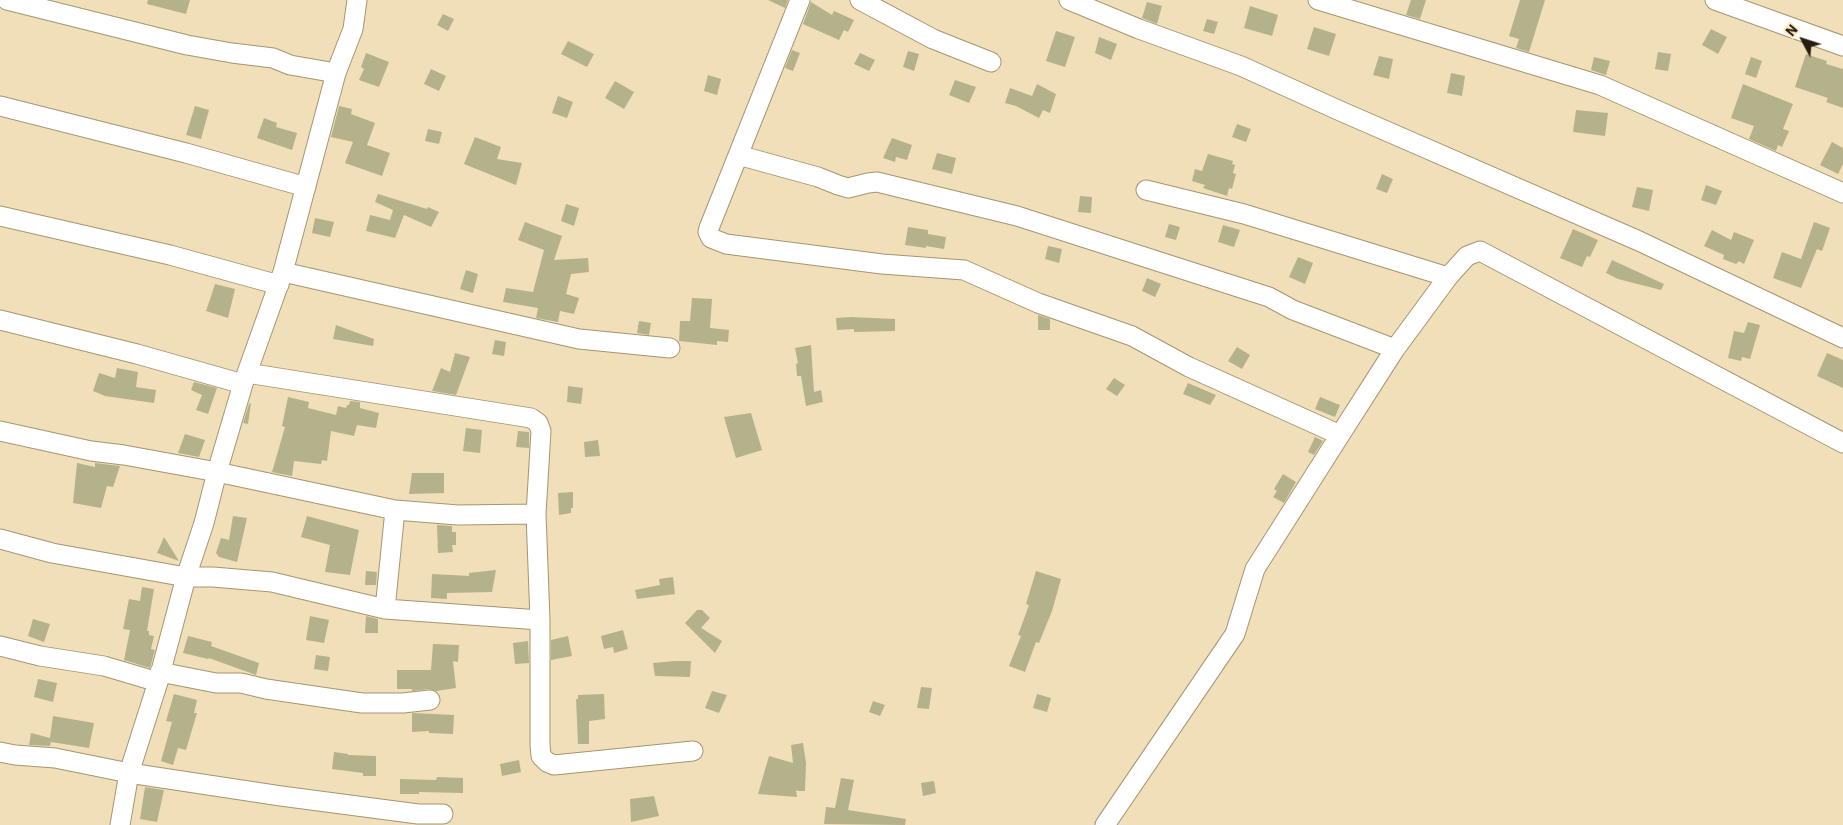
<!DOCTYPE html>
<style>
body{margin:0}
#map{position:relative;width:1843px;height:825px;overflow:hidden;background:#f1dfb9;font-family:"IBM Plex Sans",sans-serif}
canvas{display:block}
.north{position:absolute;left:1778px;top:15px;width:50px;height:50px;-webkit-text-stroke:4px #feecc6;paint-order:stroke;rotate:310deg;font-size:14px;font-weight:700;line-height:20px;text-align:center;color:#251e10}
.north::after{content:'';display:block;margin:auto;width:18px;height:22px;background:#251e10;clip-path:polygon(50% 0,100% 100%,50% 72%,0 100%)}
</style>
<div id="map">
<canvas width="1843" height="825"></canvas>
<div class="north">N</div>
</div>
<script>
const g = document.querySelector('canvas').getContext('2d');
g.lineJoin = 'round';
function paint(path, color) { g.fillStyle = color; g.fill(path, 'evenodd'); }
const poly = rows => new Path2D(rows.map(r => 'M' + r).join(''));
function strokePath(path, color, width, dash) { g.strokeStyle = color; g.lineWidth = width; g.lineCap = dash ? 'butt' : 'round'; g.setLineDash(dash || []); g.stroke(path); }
paint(poly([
 [148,0,190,0,186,14,147,4],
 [768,0,788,0,785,8],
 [1411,0,1426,0,1420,19,1406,15],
 [1520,0,1545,0,1529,52,1516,48,1519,39,1509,36],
 [811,2,832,15,834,11,854,20,848,32,844,30,839,40,803,24],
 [1147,2,1162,6,1157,24,1142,18],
 [1250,6,1278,15,1272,36,1244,28],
 [443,14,454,19,448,31,437,25],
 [1207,19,1218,22,1214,34,1203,31],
 [1314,27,1336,34,1329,56,1307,49],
 [1711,29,1727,37,1718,54,1702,45],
 [1056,31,1075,37,1065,67,1046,61],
 [1099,37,1117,44,1111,60,1095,53],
 [568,41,594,54,587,67,561,54],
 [792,50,800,53,793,71,785,68],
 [908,51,919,54,914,71,903,67],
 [1658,52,1671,54,1668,71,1655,69],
 [366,53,389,62,379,87,359,80,364,69,361,67],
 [860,53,875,60,869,71,854,64],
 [1806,54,1827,61,1826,64,1843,69,1843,108,1826,102,1828,98,1795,87],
 [1379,56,1393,59,1389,79,1373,75],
 [1594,57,1610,61,1606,75,1591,70],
 [1751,57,1762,61,1756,78,1745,74],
 [431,69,446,76,439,91,424,84],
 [1451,73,1465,76,1462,96,1447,93],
 [708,75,721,79,717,95,704,91],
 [955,80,976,87,969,103,949,95],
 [615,81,634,92,624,109,605,98],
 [1037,84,1056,94,1050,113,1043,110,1039,118,1016,106,1005,103,1010,88,1032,96],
 [1743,84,1793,104,1783,129,1789,131,1782,147,1778,145,1776,151,1749,139,1754,126,1731,118],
 [558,96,573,102,567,118,552,113],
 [195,106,209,110,201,139,186,135],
 [339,106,352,109,351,114,375,123,367,145,390,153,382,176,345,163,353,142,331,137],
 [1576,110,1608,113,1605,136,1573,132],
 [264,118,277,123,276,127,297,133,292,150,257,138],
 [1237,124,1251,129,1246,142,1232,137],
 [428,129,442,132,439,144,425,141],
 [475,137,501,147,497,159,522,163,516,185,464,164],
 [892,138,912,145,907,160,896,157,895,162,883,158],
 [1832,142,1843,148,1843,164,1838,174,1820,165],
 [937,153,956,158,952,174,932,169],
 [1208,154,1233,161,1232,164,1235,165,1233,173,1236,174,1232,189,1229,188,1227,196,1203,188,1205,185,1192,181,1195,169,1202,171],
 [1382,174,1393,179,1387,193,1376,189],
 [1706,185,1722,191,1716,205,1701,200],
 [1637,187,1653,190,1649,211,1632,207],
 [378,194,427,209,428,207,439,212,431,227,404,215,395,238,366,231,370,215,390,220,393,210,375,202],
 [1080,196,1092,197,1091,213,1078,212],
 [566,204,579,208,574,226,561,221],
 [315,218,334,222,330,237,312,233],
 [525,222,562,236,554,260,588,258,589,272,571,274,566,294,579,298,574,314,560,311,558,322,536,318,538,308,503,302,506,288,533,292,544,250,518,240],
 [1814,222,1830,228,1822,251,1817,249,1801,288,1773,278,1782,252,1801,259],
 [1169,224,1180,227,1176,240,1165,237],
 [1223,225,1240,230,1234,247,1218,242],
 [908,227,928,230,928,234,946,237,944,249,926,246,926,248,905,245],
 [1573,229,1598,240,1590,257,1587,256,1582,267,1560,258],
 [1712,230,1731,240,1734,232,1754,240,1744,264,1739,261,1736,264,1723,259,1724,255,1704,246],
 [1048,246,1062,249,1059,263,1045,259],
 [1298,257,1313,263,1305,284,1289,277],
 [1612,260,1664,284,1661,290,1618,279,1606,273],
 [466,270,478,274,473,293,460,289],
 [1147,278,1161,284,1155,297,1142,291],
 [215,284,235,289,228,318,206,311],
 [692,298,712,299,710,328,729,330,728,342,717,341,717,345,679,341,680,321,690,321],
 [1038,315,1050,319,1050,330,1038,330],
 [851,317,895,319,895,331,854,332,854,329,837,330,836,318],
 [639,321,651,323,649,335,637,333],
 [1748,322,1760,325,1750,359,1742,357,1741,361,1728,358,1734,331,1744,333],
 [336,325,374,339,373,346,333,339],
 [495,340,506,342,504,356,492,354],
 [811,345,814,392,821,390,823,402,806,406,801,376,797,376,796,364,798,363,795,348],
 [1237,347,1250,355,1242,369,1228,361],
 [455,353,470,357,456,395,432,391,441,368,450,372],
 [1827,353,1843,360,1843,388,1817,376],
 [117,368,138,372,136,387,156,390,154,403,105,396,93,391,99,373,115,378],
 [1114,378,1125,385,1117,396,1106,389],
 [194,382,217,388,208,414,196,410,202,395,191,390],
 [1188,383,1216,395,1210,405,1183,394],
 [568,386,583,388,581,404,567,402],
 [288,397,309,402,308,408,336,415,338,406,346,408,347,405,349,405,350,401,360,402,360,408,379,413,376,428,357,425,354,436,331,431,327,461,322,460,321,464,294,461,292,476,276,473,272,472,285,427,282,426],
 [1320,397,1340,405,1335,417,1315,409],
 [251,403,248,424,243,423,249,404],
 [751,413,762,450,736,458,724,417],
 [466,428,482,430,480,453,463,451],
 [518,431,529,432,529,448,516,447],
 [185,434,205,440,199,457,178,453],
 [1315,437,1323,441,1314,455,1308,452],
 [598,440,600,456,585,457,584,442],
 [77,463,95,467,95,463,120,466,113,487,107,486,101,508,73,503],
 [412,473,444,473,444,493,409,494],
 [1283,474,1296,482,1284,503,1273,497,1277,491,1274,489],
 [573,492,573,508,571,508,571,513,559,515,558,493],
 [233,516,247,518,237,562,219,557,216,553,221,538,229,540],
 [307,516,359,530,350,575,325,572,330,545,301,537],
 [437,525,452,526,452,532,456,532,456,545,452,545,453,552,438,553],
 [164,537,179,561,157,553],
 [496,570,492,592,447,593,447,599,431,598,432,574,469,576,469,573],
 [366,571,377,572,376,585,365,585],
 [1036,571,1061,579,1052,611,1039,643,1036,642,1025,672,1009,666,1021,636,1018,635,1029,605,1026,604],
 [673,577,675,594,637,599,635,590,660,585,659,579],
 [142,587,154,589,147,631,149,631,149,635,154,636,151,649,155,650,150,668,124,660,130,630,123,629,129,599,140,601],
 [697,610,702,610,710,618,701,628,722,641,715,653,685,623],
 [310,616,329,620,324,643,306,640],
 [366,616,378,619,378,633,365,633],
 [33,619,50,624,44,642,28,636],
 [623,630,628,649,614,653,613,647,604,649,601,636],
 [188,636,212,642,211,646,259,663,256,675,209,658,208,659,183,653],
 [568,636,572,656,551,660,551,640],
 [528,641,529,663,515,664,513,643],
 [433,644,459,645,458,662,453,661,456,688,436,691,429,689,412,691,412,689,397,689,397,670,431,670],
 [316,655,330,657,328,671,314,669],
 [675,661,691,661,690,677,655,676,653,663],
 [38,679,57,683,53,702,34,697],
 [921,687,932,688,929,709,917,708],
 [712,691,727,695,719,713,705,708],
 [174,694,197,700,194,713,197,713,186,750,178,748,173,765,161,761,172,722,166,721],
 [604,694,605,719,589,721,589,744,578,744,576,699,578,699,578,695],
 [1037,694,1051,698,1047,712,1033,708],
 [873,701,885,705,880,716,869,712],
 [412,713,454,715,453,734,429,733,429,731,412,732],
 [53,716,94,723,89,748,51,742,50,746,29,745,31,733,50,738],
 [803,743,806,763,805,791,798,791,796,790,797,797,758,794,769,756,793,763,791,745],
 [334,752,348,754,348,755,376,756,376,776,363,776,363,773,332,769],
 [519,760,521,772,502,776,500,764],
 [437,777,463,778,463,793,419,792,419,794,400,794,400,779,436,780],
 [841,778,854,780,848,810,906,819,905,825,824,824,826,807,835,808],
 [934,781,936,793,923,796,921,783],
 [145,787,164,790,157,822,140,819],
 [654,796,659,816,631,822,630,799]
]), '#b4b28b');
const minor = poly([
 [7,0,187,45,232,53,273,58,290,65,336,73],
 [800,0,709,228,708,232,711,238,726,244,882,264,964,270,1038,303,1132,336,1189,367,1340,435],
 [860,0,933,39,991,62],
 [1069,0,1139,29,1241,66,1338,110,1639,241,1843,338],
 [1318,0,1600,85,1843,193],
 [1715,0,1843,46],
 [0,106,186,153,306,187],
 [738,155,818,177,838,185,848,188,868,183,877,182,1017,216,1269,297,1293,310,1395,349],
 [1146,190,1244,214,1448,277],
 [0,216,170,255,279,285],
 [283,272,579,339,670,348],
 [0,320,137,354,243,384],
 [247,373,531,418,538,423,541,431,536,514,540,620,385,609],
 [0,431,91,451,124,455,217,472,395,510,458,515,536,514],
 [0,539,52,553,186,577,213,577,272,582,385,609,395,510],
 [540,620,540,744,541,756,547,762,554,765,693,751],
 [0,646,40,656,104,666,158,682],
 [160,672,216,683,241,683,266,689,362,703,403,703,430,700],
 [0,752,15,755,55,758,129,773,281,796,418,814,443,814],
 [120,825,129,773,158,682,186,577,204,523,217,472,243,384,283,272,336,73,353,29,357,0],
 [1105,825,1235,634,1255,569,1340,435,1395,349,1448,277,1467,256,1480,251,1843,443]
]);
strokePath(minor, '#a59571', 21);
strokePath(minor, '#fff', 19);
</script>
